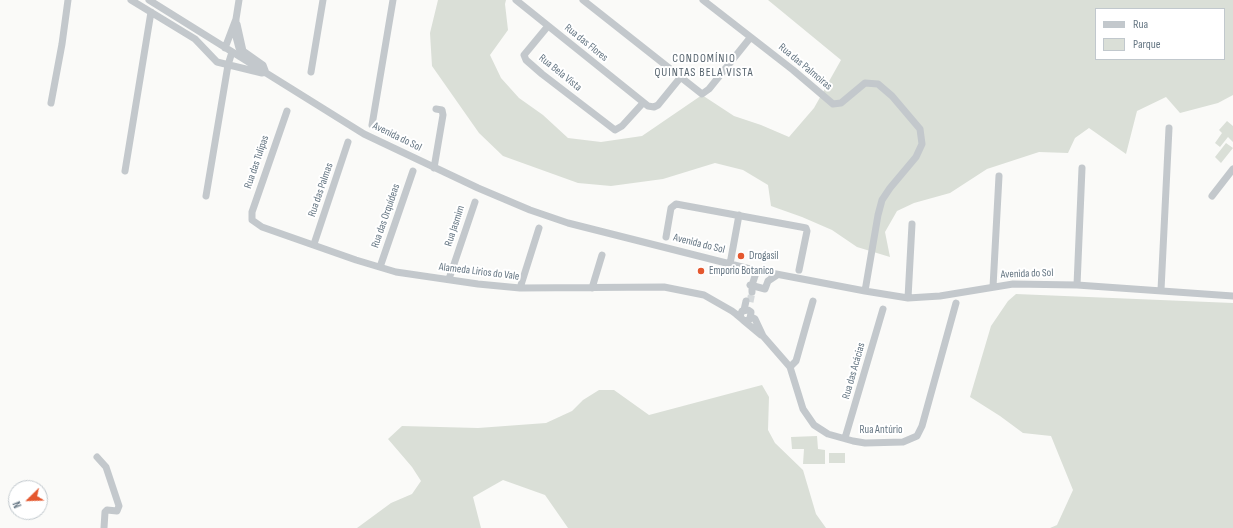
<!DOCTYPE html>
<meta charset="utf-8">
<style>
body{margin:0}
#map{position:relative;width:1233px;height:528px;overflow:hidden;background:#fafaf8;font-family:"Sofia Sans Condensed",sans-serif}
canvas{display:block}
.legend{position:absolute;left:1095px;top:8px;width:130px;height:52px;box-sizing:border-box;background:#fff;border:1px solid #c1c8cd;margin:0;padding:5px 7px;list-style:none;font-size:12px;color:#657683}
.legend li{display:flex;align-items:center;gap:8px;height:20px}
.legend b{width:20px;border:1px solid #c1c8cd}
.north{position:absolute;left:8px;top:480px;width:40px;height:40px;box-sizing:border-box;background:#fff;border:1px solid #c1c8cd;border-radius:50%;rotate:247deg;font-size:11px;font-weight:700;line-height:16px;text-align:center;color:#657683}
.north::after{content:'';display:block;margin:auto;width:14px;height:18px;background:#e4572e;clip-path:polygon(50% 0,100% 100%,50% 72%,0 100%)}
</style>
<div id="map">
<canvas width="1233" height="528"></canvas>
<ul class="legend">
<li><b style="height:5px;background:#c3c8cc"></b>Rua</li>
<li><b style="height:11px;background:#dadfd7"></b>Parque</li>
</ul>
<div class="north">N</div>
</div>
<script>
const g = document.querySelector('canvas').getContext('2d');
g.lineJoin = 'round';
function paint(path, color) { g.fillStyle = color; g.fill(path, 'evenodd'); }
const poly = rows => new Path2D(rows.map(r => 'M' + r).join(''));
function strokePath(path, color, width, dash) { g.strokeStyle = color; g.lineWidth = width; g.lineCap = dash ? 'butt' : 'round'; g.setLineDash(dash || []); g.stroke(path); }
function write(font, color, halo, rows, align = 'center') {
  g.font = font + ' "Sofia Sans Condensed",sans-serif'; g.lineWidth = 4; g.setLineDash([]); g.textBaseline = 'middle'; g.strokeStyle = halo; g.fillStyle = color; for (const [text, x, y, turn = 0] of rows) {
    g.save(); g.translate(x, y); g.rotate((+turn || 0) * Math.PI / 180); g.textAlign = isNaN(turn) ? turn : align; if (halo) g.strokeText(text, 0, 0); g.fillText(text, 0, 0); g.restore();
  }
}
paint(poly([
 [438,0,506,0,505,4,508,30,490,55,501,78,519,98,543,115,568,138,601,142,642,136,702,95,734,116,761,125,789,137,814,108,841,60,768,0,1233,0,1233,95,1218,103,1180,113,1166,97,1137,111,1126,154,1089,128,1075,138,1068,153,1039,152,987,169,950,193,914,203,897,211,885,232,890,257,857,247,832,230,802,217,771,206,768,185,743,170,715,163,663,179,611,186,578,183,503,156,479,133,432,66,430,33],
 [1096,9,1224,9,1224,59,1096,59],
 [1227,121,1233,126,1233,142,1228,137,1220,147,1215,143,1222,133,1219,130],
 [1226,143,1233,148,1221,163,1215,157],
 [1016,294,1233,303,1233,528,1050,528,1057,525,1073,490,1051,436,1023,433,1000,416,970,397,991,326,1008,301],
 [762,385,769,397,768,430,775,443,803,470,816,514,826,528,568,528,545,495,503,480,473,497,481,528,357,528,391,503,412,494,421,481,412,467,388,439,402,426,478,428,546,423,572,411,583,400,599,390,614,390,649,415],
 [817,436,818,449,825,450,825,464,803,464,804,449,792,449,791,437],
 [829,453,845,453,845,463,829,463]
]), '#dadfd7');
strokePath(poly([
 [750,302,752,292]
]), '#d5d9db', 7, [7, 3.5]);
strokePath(poly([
 [131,0,195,39,217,62,262,73],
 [149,0,364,134,478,188,530,210,568,223,750,269,865,291,908,298,940,296,1013,284,1077,285,1233,296],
 [516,0,648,106,654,107,658,105,680,78],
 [583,0,702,94,709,89,750,38],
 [703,0,793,70,833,104,841,103,865,83,878,84,892,96,920,129,922,144,916,157,890,188,882,200,878,215,865,291],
 [236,20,235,33,239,48,263,65,266,73],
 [237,24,243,51],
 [548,26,524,55,526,60,542,74,615,130,622,126,643,103],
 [225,48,236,19,239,0],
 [311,72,323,0],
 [51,103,62,44,68,0],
 [287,111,252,212,252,220,262,227,356,260,396,272,478,284,520,288,664,287,704,295,732,311,736,314,742,319,743,320,745,321,750,319,751,312,748,310,742,311,740,316,742,319],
 [372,125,393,0],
 [434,168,443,115,442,110,436,109],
 [125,171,151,12],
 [206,196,228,65,232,52],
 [1212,196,1233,169],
 [666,237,671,208,676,204,801,227,806,228,807,231,799,270],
 [314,244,348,142],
 [730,264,739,215],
 [380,267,413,171],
 [449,279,475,202],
 [750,285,765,289,768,281,777,275],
 [1077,285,1082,168],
 [993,287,999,176],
 [520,288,539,228],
 [592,288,602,255],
 [1161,290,1169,128],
 [752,292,752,285,757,270],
 [908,298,912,224],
 [744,310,746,301],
 [751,317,755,319,763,336,790,367,803,409,814,425,828,434,853,441,865,443,903,442,917,436,922,426,956,303],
 [743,320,761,335],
 [790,367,796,361,813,301],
 [845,438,883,309],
 [97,457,106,467,119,506,117,511,107,510,105,512,104,528]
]), '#c3c8cc', 7);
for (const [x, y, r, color] of [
 [741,256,4,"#e4572e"],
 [701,271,4,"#e4572e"]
]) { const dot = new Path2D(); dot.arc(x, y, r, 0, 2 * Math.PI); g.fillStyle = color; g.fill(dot); strokePath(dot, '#fff', 1.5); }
write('11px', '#657683', '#fff', [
 ["Rua das Flores",586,43,39],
 ["Rua das Palmoiras",805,67,40],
 ["Rua Bela Vista",560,73,39],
 ["Avenida do Sol",397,137,26],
 ["Rua das Tulipas",257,162,-71],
 ["Rua das Palmas",321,190,-71],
 ["Rua das Orquídeas",386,216,-71],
 ["Rua Jasmim",455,226,-72],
 ["Avenida do Sol",699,244,14],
 ["Alameda Lírios do Vale",479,272,7],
 ["Avenida do Sol",1027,274,-2],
 ["Rua das Acácias",854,371,-74],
 ["Rua Antúrio",881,430]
]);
write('11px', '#657683', '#fff', [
 ["Drogasil",749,256],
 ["Emporio Botanico",709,271]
], 'left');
g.letterSpacing = '1px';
write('12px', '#57646e', '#fff', [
 ["CONDOMÍNIO",704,59],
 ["QUINTAS BELA VISTA",704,73]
]);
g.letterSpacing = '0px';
</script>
